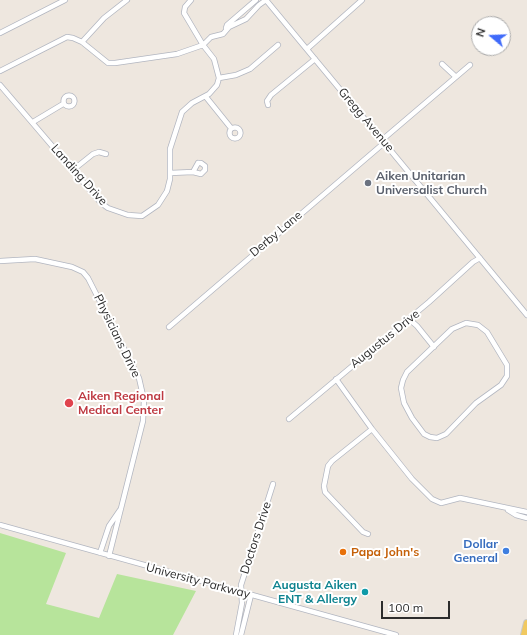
<!DOCTYPE html>
<style>
body{margin:0}
#map{position:relative;width:527px;height:635px;overflow:hidden;background:#eee7df;font-family:Mulish,sans-serif}
canvas{display:block}
.north{position:absolute;left:471px;top:16px;width:40px;height:40px;box-sizing:border-box;background:#fff;border:1px solid #ababab;border-radius:50%;rotate:289deg;font-size:11px;font-weight:700;line-height:16px;text-align:center;color:#2c2c2c}
.north::after{content:'';display:block;margin:auto;width:14px;height:18px;background:#3f6afa;clip-path:polygon(50% 0,100% 100%,50% 72%,0 100%)}
.scale{position:absolute;left:381px;top:601px;width:69px;height:18px;box-sizing:border-box;border:2px solid #2c2c2c;border-top:0;padding-left:5px;font-size:12px;line-height:14px;white-space:nowrap;color:#2c2c2c;-webkit-text-stroke:3px #fff;paint-order:stroke}
</style>
<div id="map">
<canvas width="527" height="635"></canvas>
<div class="north">N</div>
<div class="scale">100 m</div>
</div>
<script>
const g = document.querySelector('canvas').getContext('2d');
g.lineJoin = 'round';
function paint(path, color) { g.fillStyle = color; g.fill(path, 'evenodd'); }
const poly = rows => new Path2D(rows.map(r => 'M' + r).join(''));
function strokePath(path, color, width, dash) { g.strokeStyle = color; g.lineWidth = width; g.lineCap = dash ? 'butt' : 'round'; g.setLineDash(dash || []); g.stroke(path); }
function write(font, color, halo, rows, align = 'center') {
  g.font = font + ' Mulish,sans-serif'; g.lineWidth = 4; g.setLineDash([]); g.textBaseline = 'middle'; g.strokeStyle = halo; g.fillStyle = color; for (const [text, x, y, turn = 0] of rows) {
    g.save(); g.translate(x, y); g.rotate((+turn || 0) * Math.PI / 180); g.textAlign = isNaN(turn) ? turn : align; if (halo) g.strokeText(text, 0, 0); g.fillText(text, 0, 0); g.restore();
  }
}
paint(poly([
 [0,533,66,553,46,604,99,618,117,574,196,591,173,635,0,635]
]), '#b7e49b');
const minor = poly([
 [266,0,527,315],
 [226,28,227,25,256,0],
 [0,33,65,0],
 [82,42,104,18,127,0],
 [307,49,362,0],
 [442,64,456,77],
 [0,71,67,37,73,38,82,42,108,63,115,63,177,54,203,45,211,37,223,34,229,27,246,19,259,5,266,0],
 [219,78,236,75,250,69,278,45],
 [0,85,101,203,108,208,128,215,142,216,158,205,167,191,170,179,170,149,182,112,192,103,209,94,217,85,219,78,214,59,203,45,184,13,185,7,191,0],
 '63.5 101a5.5 5.5 0 1 1 11 0a5.5 5.5 0 1 1-11 0Z',
 [206,97,231,128],
 [268,105,267,101,271,95,315,59],
 [33,122,63,104],
 '229.5 133a5.5 5.5 0 1 1 11 0a5.5 5.5 0 1 1-11 0Z',
 [382,140,470,65],
 [198,163,201,163,205,166,205,170,201,174,193,172,198,163],
 [73,170,93,154,99,152,106,154],
 [170,173,193,172],
 [0,261,35,259,72,267,83,272,88,278,139,378,144,400,143,421,109,556],
 [409,319,417,326,434,347],
 [466,323,478,325,487,332,507,365,507,376,501,385,476,403,446,434,437,438,430,437,424,434,412,418,404,403,401,388,403,380,407,372,452,329,466,323],
 [169,327,384,143],
 [336,379,372,429,412,479,432,499,441,503,460,498,527,512],
 [289,419,429,302,473,262,480,258],
 [508,510,516,515,527,518],
 [0,525,396,635],
 [368,534,363,532,325,492,324,486,328,466,332,461,372,429],
 [100,553,109,526,120,510],
 [236,635,242,603,241,585,273,484],
 [241,635,251,595]
]);
const major = poly([
 [524,635,527,623]
]);
strokePath(minor, '#b2b6c0', 6);
strokePath(major, '#c8c8c8', 8);
strokePath(minor, '#fff', 4.5);
strokePath(major, '#f1c960', 6);
for (const [x, y, r, color] of [
 [368,183,4,"#6b7280"],
 [69,403,5,"#e0444e"],
 [506,551,4,"#3f7fe0"],
 [343,552,4,"#e8710a"],
 [365,592,4,"#0f9aa8"]
]) { const dot = new Path2D(); dot.arc(x, y, r, 0, 2 * Math.PI); g.fillStyle = color; g.fill(dot); strokePath(dot, '#fff', 1.5); }
write('12px', '#2c2c2c', '#fff', [
 ["Gregg Avenue",366,120,50],
 ["Landing Drive",79,175,48],
 ["Derby Lane",276,234,-40],
 ["Physicians Drive",117,336,64],
 ["Augustus Drive",385,339,-39],
 ["Doctors Drive",256,538,-72],
 ["University Parkway",198,581,15]
]);
write('bold 12px', '#5b616d', '#fff', [
 ["Aiken Unitarian",376,176],
 ["Universalist Church",376,190]
], 'left');
write('bold 12px', '#be3a42', '#fff', [
 ["Aiken Regional",78,396],
 ["Medical Center",78,410]
], 'left');
write('bold 12px', '#366cbe', '#fff', [
 ["Dollar",498,544],
 ["General",498,558]
], 'right');
write('bold 12px', '#c56008', '#fff', [
 ["Papa John's",351,552]
], 'left');
write('bold 12px', '#0d838f', '#fff', [
 ["Augusta Aiken",357,585],
 ["ENT & Allergy",357,599]
], 'right');
</script>
